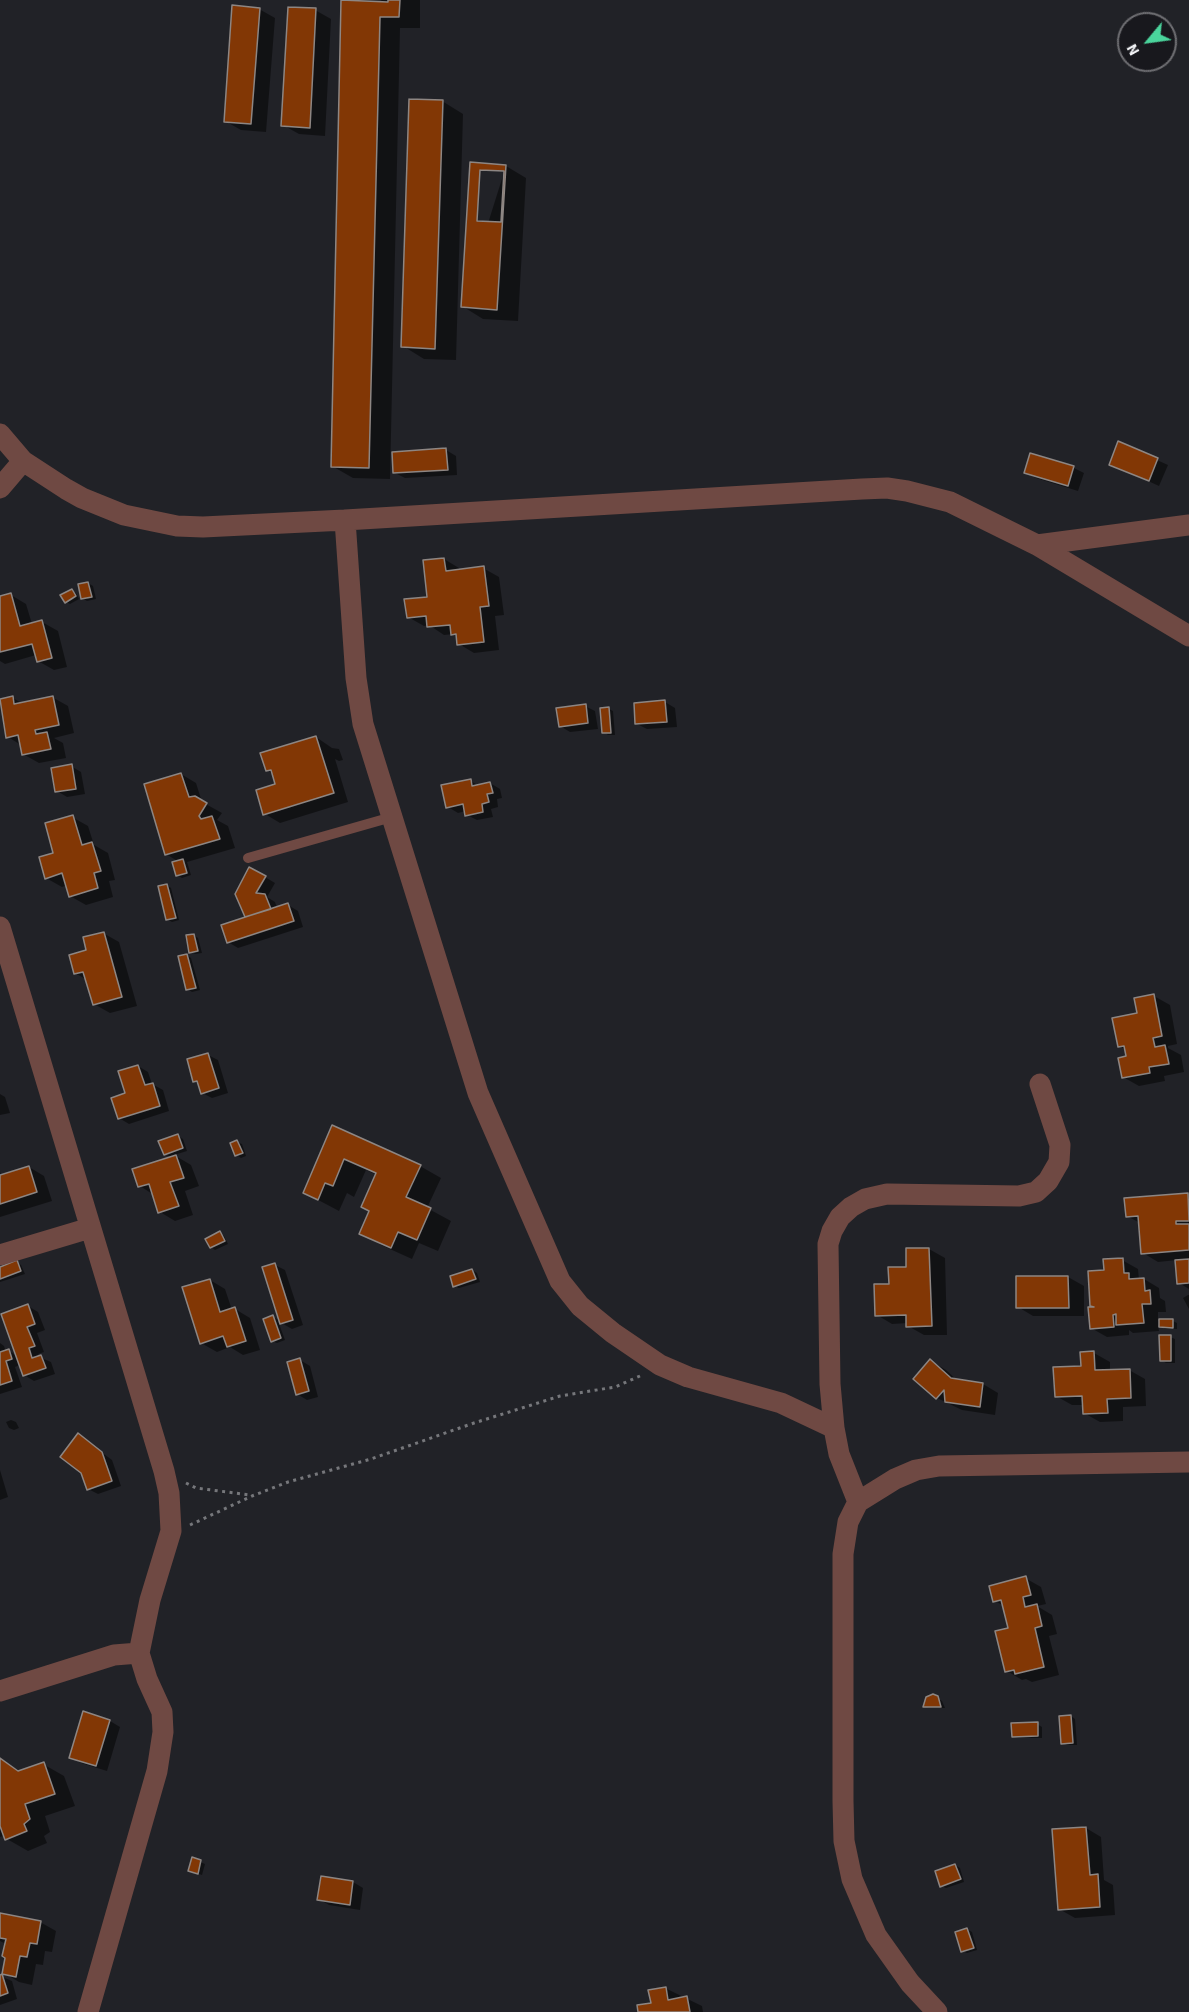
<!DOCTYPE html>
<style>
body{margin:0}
#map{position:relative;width:1189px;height:2012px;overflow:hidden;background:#212227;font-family:"Source Sans 3",sans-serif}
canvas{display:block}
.north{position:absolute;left:1117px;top:12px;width:60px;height:60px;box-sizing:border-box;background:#18181d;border:2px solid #6f6f73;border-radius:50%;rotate:241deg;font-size:16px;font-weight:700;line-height:24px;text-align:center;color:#f1f2f5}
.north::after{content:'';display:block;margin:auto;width:21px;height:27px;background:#4ad49c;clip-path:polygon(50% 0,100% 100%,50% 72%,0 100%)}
</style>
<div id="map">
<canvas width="1189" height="2012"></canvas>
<div class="north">N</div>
</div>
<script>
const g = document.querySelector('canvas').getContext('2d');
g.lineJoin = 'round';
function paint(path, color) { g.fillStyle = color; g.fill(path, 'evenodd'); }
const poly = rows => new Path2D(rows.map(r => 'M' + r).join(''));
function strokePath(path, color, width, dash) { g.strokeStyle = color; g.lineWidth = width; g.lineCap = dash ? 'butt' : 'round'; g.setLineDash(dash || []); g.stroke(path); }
paint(poly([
 [380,0,420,0,420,28,400,28,390,479,353,478,332,466,343,2,386,3],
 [259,9,275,18,266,132,241,130,225,121],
 [315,10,331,19,325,136,299,134,283,125],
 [442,101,463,114,456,360,424,359,403,346],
 [506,166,526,178,518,321,483,319,462,306],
 [1119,443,1168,465,1159,486,1111,464],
 [446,450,456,456,457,475,405,478,395,473],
 [1031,455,1074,468,1084,473,1078,491,1036,478,1025,473],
 [444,559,459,568,459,571,483,568,499,577,504,615,495,616,499,650,474,653,459,644,458,637,454,634,444,635,429,625,424,626,408,617,429,598],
 [88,583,93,586,96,599,87,601,82,598],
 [72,591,76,593,79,599,70,604,66,602],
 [11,595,26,604,32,624,42,622,58,631,67,667,54,670,38,661,36,655,5,664,0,661,0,598],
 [52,697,68,706,74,733,54,738,63,743,66,758,39,763,23,754,21,745,8,737,0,700,13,698,23,704],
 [665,702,675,708,677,727,647,729,637,724],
 [585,706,595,711,598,729,570,732,560,726],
 [609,709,613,711,615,735,608,735,604,732],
 [316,737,332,748,339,749,343,760,339,761,335,759,348,802,280,823,265,814,277,785,273,774,267,770],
 [71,766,81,772,85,794,67,797,57,791],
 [181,774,196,783,202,802,222,813,217,820,228,826,235,848,187,862,191,875,182,878,177,875,179,862,166,854],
 [471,781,479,786,490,783,500,789,502,798,497,799,498,807,491,809,493,817,477,820,467,815,466,811,458,813,448,807],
 [72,817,88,826,94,845,108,853,115,880,109,881,113,897,86,905,70,896,67,885,62,887,46,878],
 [265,877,275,883,267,897,275,902,277,908,288,905,298,911,303,927,238,948,228,942,247,918,237,894],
 [167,885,171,888,179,920,172,922,167,919],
 [103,933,119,942,137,1006,110,1013,94,1004,87,980,75,973,88,951],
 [194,935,198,938,202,953,195,954,191,952],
 [187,955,191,958,200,990,192,992,188,989],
 [1154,996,1170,1005,1177,1044,1168,1046,1168,1048,1181,1055,1184,1072,1164,1076,1165,1081,1139,1086,1123,1077,1128,1058,1126,1050,1119,1046,1139,1014],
 [208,1055,218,1060,228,1093,212,1098,202,1093,199,1083,195,1081],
 [138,1066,148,1072,152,1084,163,1090,169,1111,129,1124,119,1118],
 [0,1094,5,1097,10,1113,0,1115],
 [333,1127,420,1166,441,1178,427,1208,451,1221,438,1251,419,1243,412,1259,381,1245,361,1233,370,1211,377,1175,366,1170,354,1197,347,1193,339,1211,305,1193],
 [178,1136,183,1139,187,1151,174,1155,191,1165,199,1186,185,1191,193,1215,175,1221,160,1212,154,1195,140,1186,171,1158,165,1154],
 [237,1142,242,1144,246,1156,241,1158,236,1155],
 [29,1167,44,1176,52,1201,0,1217,0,1171,1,1176],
 [1187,1195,1189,1196,1189,1289,1179,1283,1177,1260,1158,1262,1143,1253,1140,1223,1127,1216],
 [220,1233,224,1236,228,1244,215,1250,211,1247],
 [929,1249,945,1258,947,1335,924,1335,908,1326,908,1323,892,1324,877,1315,890,1285],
 [1122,1260,1138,1269,1139,1280,1144,1279,1159,1288,1160,1298,1165,1301,1166,1312,1158,1312,1158,1321,1173,1321,1177,1323,1177,1329,1165,1329,1158,1325,1159,1331,1133,1333,1129,1330,1129,1335,1107,1337,1091,1328,1105,1272],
 [17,1262,21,1265,25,1274,0,1282,0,1268],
 [275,1265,285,1270,303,1325,292,1329,278,1321,285,1340,277,1343,272,1341,273,1317,281,1321],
 [472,1270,477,1273,480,1282,459,1288,454,1286],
 [1017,1277,1068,1277,1084,1286,1084,1316,1033,1316,1018,1307],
 [210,1280,225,1289,232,1310,235,1309,250,1318,260,1350,243,1355,230,1347,217,1352,201,1343],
 [1188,1295,1189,1295,1189,1309,1183,1298],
 [28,1306,38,1312,45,1330,37,1333,44,1352,38,1354,39,1357,51,1362,55,1374,34,1381,24,1375,20,1365,15,1367,22,1387,0,1394,0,1343,4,1346,6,1352,9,1351,17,1356],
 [1170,1337,1175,1339,1175,1363,1166,1363,1161,1360],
 [1094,1353,1110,1362,1110,1371,1129,1370,1145,1379,1146,1406,1123,1407,1123,1421,1100,1422,1084,1413,1084,1405,1072,1405,1056,1396],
 [300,1360,310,1366,318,1397,307,1400,297,1394],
 [931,1361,946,1370,958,1381,983,1384,998,1393,995,1415,962,1410,937,1398],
 [11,1420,16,1422,19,1428,14,1430,9,1428,6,1422],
 [78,1435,112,1460,121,1486,98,1494,88,1489],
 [0,1470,8,1497,0,1500],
 [1025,1578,1041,1587,1046,1604,1037,1606,1052,1615,1057,1634,1049,1636,1059,1675,1032,1682,1026,1679,1022,1680,1007,1671,1010,1629,1004,1606,995,1601],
 [937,1698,942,1701,945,1708,929,1708,925,1706],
 [84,1713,110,1721,120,1727,107,1771,81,1763,71,1757],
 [1071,1716,1075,1719,1077,1745,1067,1745,1063,1743],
 [1037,1724,1042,1727,1042,1738,1018,1738,1013,1736],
 [1,1760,21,1772,43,1764,64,1776,75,1806,45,1816,50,1832,44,1836,47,1843,28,1851,7,1839,5,1835,0,1837],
 [1086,1828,1101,1837,1104,1880,1113,1885,1115,1915,1075,1918,1059,1909],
 [193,1859,205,1864,202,1875,190,1871],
 [955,1865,960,1868,964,1882,946,1888,941,1886],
 [322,1878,353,1882,363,1888,360,1910,329,1905,319,1899],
 [0,1914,40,1922,56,1931,52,1952,45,1951,43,1965,36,1964,32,1985,19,1982,4,1973,6,1944,0,1941],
 [967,1929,972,1932,977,1950,967,1953,962,1951],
 [0,1976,12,1981,17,1999,0,2005],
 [665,1988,702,2006,703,2012,640,2012,652,2004]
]), '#0007');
const building = poly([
 [341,0,388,2,388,0,400,0,399,17,380,17,369,468,331,467,341,0],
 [232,5,260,8,251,124,224,122,232,5],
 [288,7,316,8,310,128,281,126,288,7],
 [409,99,443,100,435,349,401,347,409,99],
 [470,162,506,165,497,310,461,307,470,162],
 [480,170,504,171,501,222,477,221,480,170],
 [1118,441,1158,458,1149,481,1109,465,1118,441],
 [446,448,448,470,393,473,392,452,446,448],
 [1030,453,1074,466,1068,486,1024,473,1030,453],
 [444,558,446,571,484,566,489,606,480,607,484,642,457,645,456,634,451,635,450,625,427,627,426,616,407,618,404,599,427,597,423,560,444,558],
 [88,582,92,597,81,599,78,584,88,582],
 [72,589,76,596,65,603,60,595,72,589],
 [11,593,20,626,42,620,52,658,37,662,32,644,0,652,0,596,11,593],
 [13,696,14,704,53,696,59,725,35,730,36,734,47,732,51,749,22,755,18,735,6,738,0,699,13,696],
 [665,700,667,722,635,724,634,703,665,700],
 [586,704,588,723,559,727,556,708,586,704],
 [609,707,611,733,602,733,600,708,609,707],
 [316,736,334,793,263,815,256,790,275,784,271,770,266,771,260,753,316,736],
 [72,764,76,789,55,792,51,768,72,764],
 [181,773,189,797,195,796,207,803,199,816,201,819,212,816,220,839,165,855,144,784,181,773],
 [471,779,472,786,490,782,493,793,487,794,489,802,482,804,483,812,465,816,463,804,446,808,441,785,471,779],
 [73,815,82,845,92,842,101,871,94,873,98,888,69,897,62,873,45,879,39,857,53,853,45,823,73,815],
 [183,859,187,873,176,876,172,862,183,859],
 [249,867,266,876,256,893,265,894,271,909,245,917,235,894,249,867],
 [167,884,176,918,166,920,158,886,167,884],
 [288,903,294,921,227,943,221,925,288,903],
 [104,932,122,997,93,1005,83,972,74,974,69,955,86,950,83,937,104,932],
 [194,934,198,951,189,953,186,935,194,934],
 [187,954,196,988,186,990,178,956,187,954],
 [1154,994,1162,1036,1153,1038,1155,1047,1165,1045,1169,1064,1149,1067,1150,1073,1122,1078,1118,1058,1126,1056,1124,1046,1118,1047,1112,1018,1137,1013,1134,998,1154,994],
 [208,1053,219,1088,201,1094,197,1081,193,1082,187,1059,208,1053],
 [138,1065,145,1085,153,1083,160,1106,118,1119,111,1098,125,1093,118,1071,138,1065],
 [332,1125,421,1165,406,1197,431,1208,417,1240,398,1232,391,1248,359,1234,369,1211,361,1207,376,1173,344,1159,333,1186,325,1183,318,1200,303,1193,332,1125],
 [178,1134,183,1148,164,1155,158,1141,178,1134],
 [237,1140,243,1153,235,1156,230,1143,237,1140],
 [176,1155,184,1178,170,1182,179,1206,158,1213,149,1184,138,1187,132,1169,176,1155],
 [29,1166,37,1192,0,1204,0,1175,29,1166],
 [1188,1193,1189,1221,1176,1221,1176,1224,1189,1224,1189,1250,1141,1254,1138,1216,1126,1217,1124,1198,1188,1193],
 [220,1231,225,1241,210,1248,205,1239,220,1231],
 [906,1248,929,1248,932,1326,906,1327,906,1315,875,1316,874,1284,889,1284,888,1267,906,1267,906,1248],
 [1123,1258,1124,1273,1129,1273,1129,1279,1144,1278,1145,1291,1150,1290,1151,1304,1142,1304,1144,1323,1116,1325,1116,1314,1113,1315,1114,1327,1090,1329,1088,1307,1094,1307,1090,1306,1088,1271,1104,1270,1103,1259,1123,1258],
 [1189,1259,1189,1283,1177,1284,1175,1260,1189,1259],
 [17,1260,21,1271,0,1279,0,1267,17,1260],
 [275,1263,293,1320,280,1324,262,1267,275,1263],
 [472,1269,476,1279,453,1287,450,1276,472,1269],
 [1016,1276,1068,1276,1069,1308,1016,1308,1016,1276],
 [210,1279,220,1312,235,1307,246,1341,227,1347,223,1336,200,1344,182,1287,210,1279],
 [28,1304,35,1324,27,1327,35,1346,29,1348,32,1358,41,1355,46,1368,23,1376,1,1314,28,1304],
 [273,1315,281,1338,271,1342,263,1319,273,1315],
 [1159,1319,1173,1319,1173,1328,1159,1327,1159,1319],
 [1159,1335,1171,1335,1171,1361,1160,1361,1159,1335],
 [9,1349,12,1359,6,1361,12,1381,0,1385,0,1352,9,1349],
 [1094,1351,1095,1370,1130,1369,1131,1398,1107,1399,1108,1413,1083,1414,1082,1396,1055,1397,1053,1367,1081,1366,1080,1352,1094,1351],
 [300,1358,309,1391,296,1395,287,1362,300,1358],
 [930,1359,951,1378,983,1383,980,1407,945,1402,944,1390,936,1399,913,1379,930,1359],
 [78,1433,102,1452,112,1481,87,1490,81,1473,60,1457,78,1433],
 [1026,1576,1031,1595,1023,1597,1025,1607,1037,1604,1042,1626,1035,1628,1044,1667,1015,1674,1014,1670,1005,1672,995,1631,1008,1628,1001,1600,993,1602,989,1586,1026,1576],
 [933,1694,938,1696,941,1707,923,1707,926,1697,933,1694],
 [83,1711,110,1720,96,1766,69,1758,83,1711],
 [1071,1715,1073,1743,1061,1744,1059,1716,1071,1715],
 [1038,1722,1038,1736,1012,1737,1011,1723,1038,1722],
 [0,1758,18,1771,44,1762,55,1794,25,1804,30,1819,24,1824,27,1831,5,1840,0,1826,0,1758],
 [1086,1827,1090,1875,1098,1874,1100,1907,1058,1910,1052,1829,1086,1827],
 [192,1857,201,1860,198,1874,188,1871,192,1857],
 [955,1864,961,1879,940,1887,935,1871,955,1864],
 [321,1876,353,1881,350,1905,317,1900,321,1876],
 [0,1913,41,1921,37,1944,30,1943,27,1957,20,1956,16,1977,2,1974,5,1958,2,1956,6,1939,0,1938,0,1913],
 [967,1928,974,1948,961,1952,955,1932,967,1928],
 [2,1974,8,1993,0,1996,0,1975,2,1974],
 [666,1987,668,2000,687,1996,690,2012,638,2012,637,2005,651,2003,648,1990,666,1987]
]);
paint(building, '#823705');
strokePath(building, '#8d8683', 1.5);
strokePath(poly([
 [186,1483,196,1488,250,1495],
 [190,1525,252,1496,288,1482,371,1459,474,1423,560,1396,615,1387,640,1376]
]), '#76777b', 3, [3, 4.5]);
strokePath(poly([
 [248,858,392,817]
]), '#6f4943', 10);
strokePath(poly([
 [0,434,23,461,66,489,82,498,124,515,177,526,203,527,345,520,862,489,887,488,907,491,950,502,1037,545,1189,636],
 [0,488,23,461],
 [345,520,356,678,363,724,478,1093,560,1281,580,1306,613,1333,660,1365,688,1377,781,1403,834,1428],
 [1037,545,1189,525],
 [0,927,164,1471,169,1493,171,1531,150,1600,139,1653],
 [0,1255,90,1228],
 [858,1502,839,1454,834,1428,830,1384,828,1244,832,1231,840,1217,851,1207,865,1199,887,1194,1019,1196,1036,1192,1048,1181,1059,1162,1060,1145,1040,1084],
 [0,1691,114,1655,139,1653,147,1679,162,1712,163,1732,157,1771,88,2012],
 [937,2012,910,1983,876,1935,852,1879,844,1841,843,1801,843,1554,848,1522,858,1502,895,1479,916,1470,939,1466,1189,1462]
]), '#6f4943', 21);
</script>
